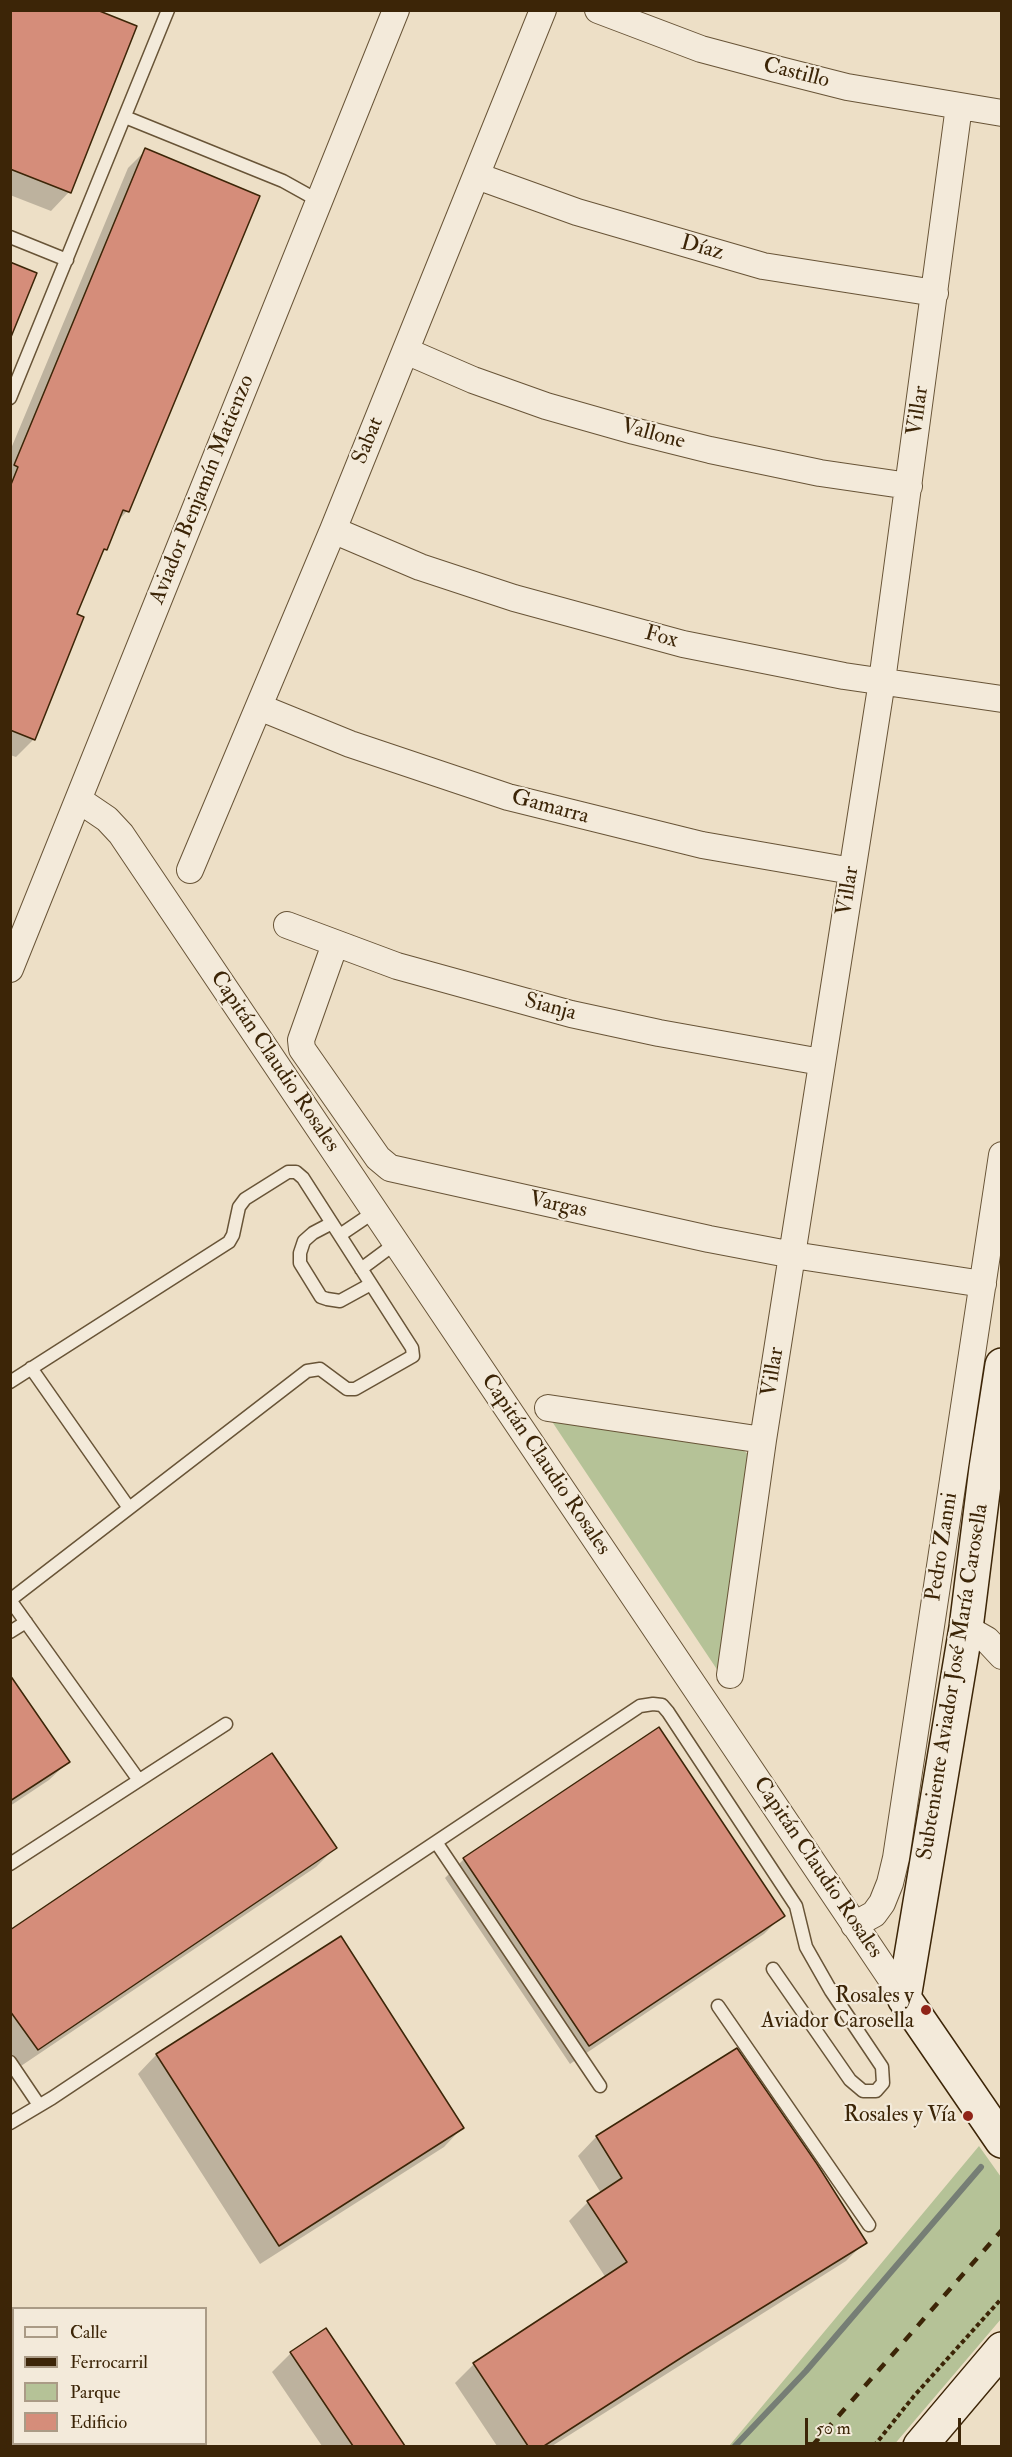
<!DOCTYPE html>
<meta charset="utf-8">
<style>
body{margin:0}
#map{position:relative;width:1012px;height:2457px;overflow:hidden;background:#eddfc6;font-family:"IM FELL Double Pica",serif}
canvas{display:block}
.frame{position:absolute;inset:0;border:12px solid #3c2507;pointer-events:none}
.legend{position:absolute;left:12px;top:2307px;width:195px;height:138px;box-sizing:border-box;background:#f3eada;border:2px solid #aa9b86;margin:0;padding:8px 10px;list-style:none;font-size:18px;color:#3c2507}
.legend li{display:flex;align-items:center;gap:12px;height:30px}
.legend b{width:30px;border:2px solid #aa9b86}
.scale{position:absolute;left:805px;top:2418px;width:156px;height:27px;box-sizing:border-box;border:3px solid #3c2507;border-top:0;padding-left:8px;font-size:18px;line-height:21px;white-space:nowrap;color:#3c2507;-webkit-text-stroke:4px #f3eada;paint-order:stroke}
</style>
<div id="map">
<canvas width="1012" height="2457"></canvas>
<div class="frame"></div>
<ul class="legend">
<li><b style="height:8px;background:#f3eada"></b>Calle</li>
<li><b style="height:8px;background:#3c2507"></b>Ferrocarril</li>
<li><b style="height:16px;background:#b5c297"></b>Parque</li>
<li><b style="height:16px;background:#d58d7a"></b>Edificio</li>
</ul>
<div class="scale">50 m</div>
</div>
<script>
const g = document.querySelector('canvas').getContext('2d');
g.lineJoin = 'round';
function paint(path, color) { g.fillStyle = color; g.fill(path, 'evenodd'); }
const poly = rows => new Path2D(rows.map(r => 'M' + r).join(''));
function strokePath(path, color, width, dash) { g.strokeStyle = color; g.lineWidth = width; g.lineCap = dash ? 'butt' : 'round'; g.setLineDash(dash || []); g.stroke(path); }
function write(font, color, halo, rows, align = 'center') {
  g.font = font + ' "IM FELL Double Pica",serif'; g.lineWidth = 4.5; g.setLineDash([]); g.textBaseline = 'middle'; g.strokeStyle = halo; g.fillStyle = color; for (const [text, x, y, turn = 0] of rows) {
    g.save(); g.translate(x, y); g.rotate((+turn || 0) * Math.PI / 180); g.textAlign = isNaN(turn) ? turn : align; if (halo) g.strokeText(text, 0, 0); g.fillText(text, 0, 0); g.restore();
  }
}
paint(poly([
 [551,1420,738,1446,749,1455,720,1674],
 [979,2146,1001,2177,1001,2319,893,2446,729,2446]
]), '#b5c297');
paint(poly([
 [10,10,69,192,51,211,10,195],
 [146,150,127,511,117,522,106,549,99,556,75,614,34,739,16,757,10,755,10,451,128,168],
 [10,1678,68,1762,49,1780,10,1806],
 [658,1729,783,1915,764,1934,570,2064,445,1878,464,1859],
 [335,1848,316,1867,18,2068,10,2057,10,1932],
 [340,1938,462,2128,444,2147,260,2264,138,2074,156,2055],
 [736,2050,865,2242,846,2261,552,2446,497,2446,455,2383,474,2364,606,2278,569,2221,588,2202,601,2193,578,2156,596,2137],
 [326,2330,403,2446,322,2446,272,2372,291,2353]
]), '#0003');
strokePath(poly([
 [735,2446,806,2371,981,2167]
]), '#767e75', 6);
const building = poly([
 [10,10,97,10,137,26,71,193,10,169,10,10],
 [145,148,260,196,129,512,123,510,107,550,104,549,77,614,84,617,35,740,10,730,10,487,18,467,14,465,145,148],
 [10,262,37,273,11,337,10,337,10,262],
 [10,1675,70,1762,10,1801,10,1675],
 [659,1727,785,1916,589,2046,463,1858,659,1727],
 [272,1753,337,1848,38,2050,10,2011,10,1930,272,1753],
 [341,1936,464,2128,279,2246,156,2054,341,1936],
 [737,2048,817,2164,867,2243,687,2354,544,2446,528,2446,473,2363,627,2262,587,2201,622,2178,596,2136,737,2048],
 [326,2328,405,2446,353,2446,290,2352,326,2328]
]);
paint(building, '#d58d7a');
strokePath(building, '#3c2507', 1.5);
const lane = poly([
 [125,117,283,181,319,201],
 [10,237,67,260],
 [10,398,168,10],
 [332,1223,313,1233,304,1241,300,1253,300,1263,321,1297,327,1299,340,1301,371,1284],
 [340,1235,374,1212],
 [361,1269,396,1243],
 [31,1368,129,1508],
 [10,1382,229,1242,233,1235,239,1207,245,1199,288,1172,296,1172,303,1178,412,1348,413,1356,355,1389,347,1389,320,1369,307,1371,10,1600],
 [10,1600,138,1779],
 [10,1632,26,1622],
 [436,1842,600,2086],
 [10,1864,226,1724],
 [718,2006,869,2225],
 [10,2062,39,2105],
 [10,2123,52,2098,640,1706,653,1704,662,1705,668,1712,796,1906,806,1947,831,1991,882,2067,883,2083,876,2091,863,2091,850,2080,773,1969]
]);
const street = poly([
 [598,10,701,49,776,69,847,87,1002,113],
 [477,176,577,212,763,266,935,293],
 [406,351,473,380,546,406,634,431,710,450,820,473,909,486],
 [333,530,420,567,514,598,683,644,844,676,1002,699],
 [259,707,350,744,508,797,702,845,852,871],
 [79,800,107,819,121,834,904,1998],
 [190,870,333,530,543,10],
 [287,925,397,966,571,1014,659,1033,821,1062],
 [335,944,301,1040,302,1049,378,1158,390,1168,709,1239,793,1255,983,1284],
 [10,969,396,10],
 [548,1408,763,1440],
 [966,1628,987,1640,1002,1656],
 [730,1675,763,1440,882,681,959,106],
 [854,1925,874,1914,882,1903,890,1883,896,1858,1002,1155]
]);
const secondary = poly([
 [1002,1365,986,1468,966,1628,904,1998,1002,2141],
 [920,2446,1002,2349]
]);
strokePath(lane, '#685437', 15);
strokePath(street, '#685437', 28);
strokePath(secondary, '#3c2507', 36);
strokePath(poly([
 [874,2446,914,2396,1002,2298]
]), '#3c2507', 4, [4.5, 3]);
strokePath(lane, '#f3eada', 12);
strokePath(street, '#f3eada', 26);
strokePath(secondary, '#f3eada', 33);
strokePath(poly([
 [812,2446,1002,2230]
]), '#3c2507', 4.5, [10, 10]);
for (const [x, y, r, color] of [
 [926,2010,6,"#8f2418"],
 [968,2116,6,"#8f2418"]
]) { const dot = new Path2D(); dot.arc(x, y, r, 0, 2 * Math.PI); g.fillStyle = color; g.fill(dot); strokePath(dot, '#f3eada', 2); }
write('22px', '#3c2507', '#f3eada', [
 ["Castillo",796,74,14],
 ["Díaz",702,249,15],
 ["Villar",919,411,-82],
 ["Vallone",653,435,15],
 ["Sabat",369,441,-68],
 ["Aviador Benjamín Matienzo",203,490,-68],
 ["Fox",661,638,15],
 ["Gamarra",550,808,15],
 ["Villar",849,891,-81],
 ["Sianja",550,1008,15],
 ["Capitán Claudio Rosales",274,1062,56],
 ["Vargas",558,1206,12],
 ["Villar",774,1372,-81],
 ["Capitán Claudio Rosales",545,1465,56],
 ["Pedro Zanni",943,1547,-81],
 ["Subteniente Aviador José María Carosella",954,1682,-81],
 ["Capitán Claudio Rosales",817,1868,56]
]);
write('22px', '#3c2507', '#f3eada', [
 ["Rosales y",914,1997],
 ["Aviador Carosella",914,2022],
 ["Rosales y Vía",956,2116]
], 'right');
</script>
